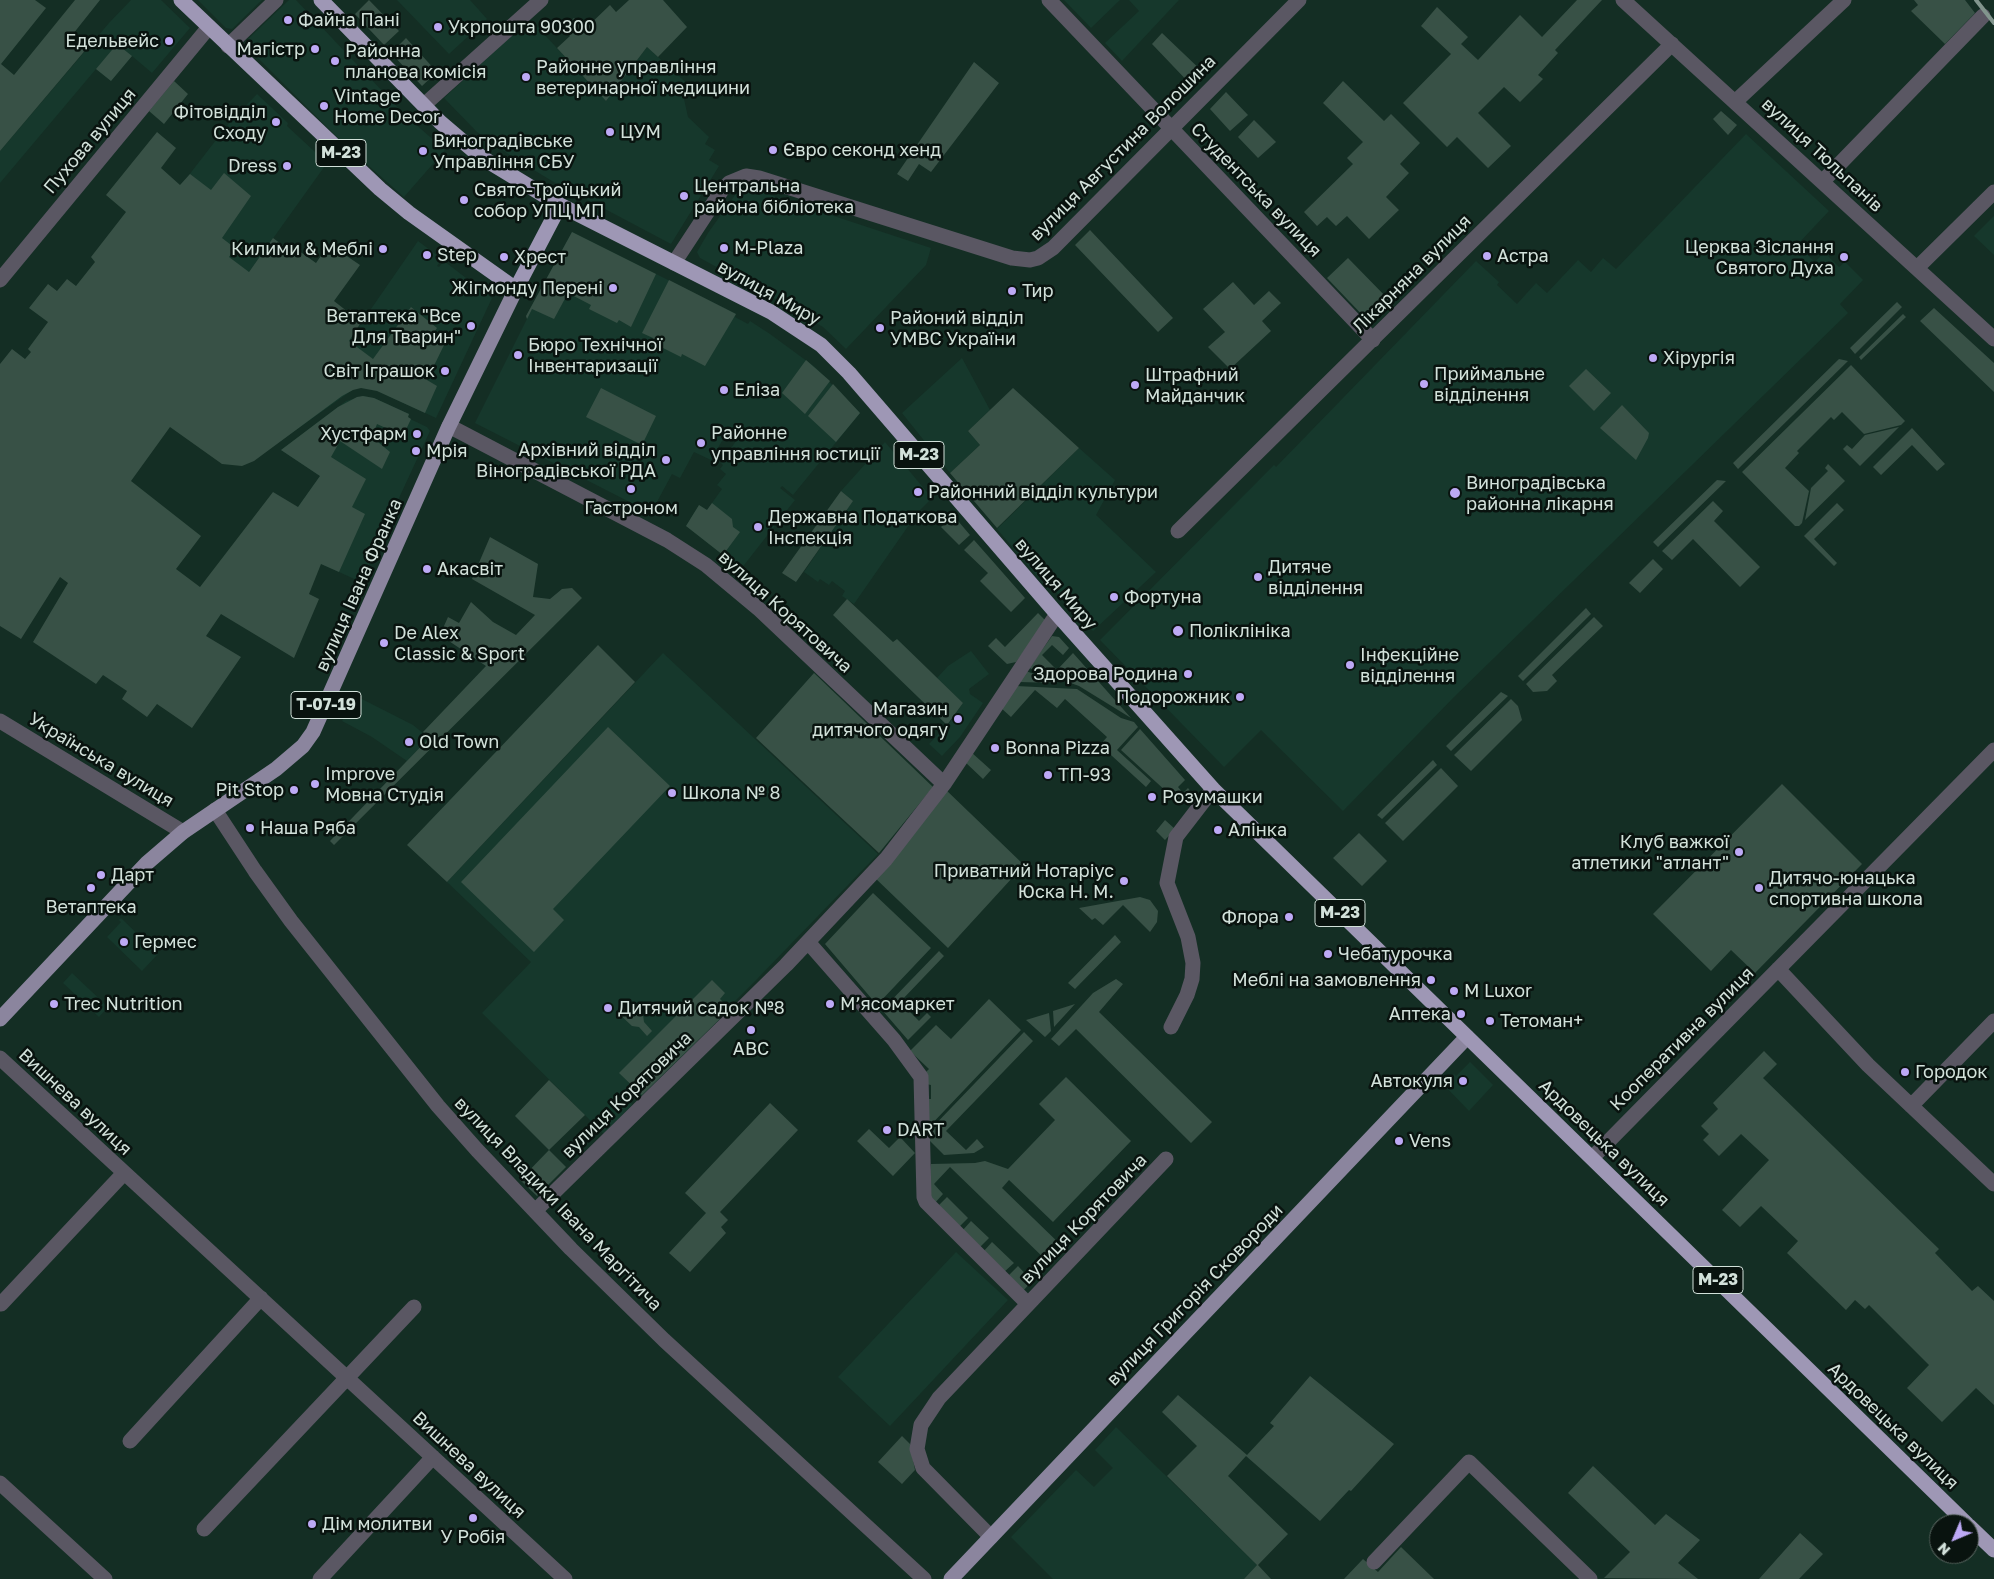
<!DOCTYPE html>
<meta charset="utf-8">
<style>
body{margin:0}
#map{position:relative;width:1994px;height:1579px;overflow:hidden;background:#142e24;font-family:"Golos Text",sans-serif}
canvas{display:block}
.north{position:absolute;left:1929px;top:1514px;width:50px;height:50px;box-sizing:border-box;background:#09130f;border:1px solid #596560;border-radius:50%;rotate:225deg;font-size:14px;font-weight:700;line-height:20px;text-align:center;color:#d2e1da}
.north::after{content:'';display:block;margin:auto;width:18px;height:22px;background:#bda9f5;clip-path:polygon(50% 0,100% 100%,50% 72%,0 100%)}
</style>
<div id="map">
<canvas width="1994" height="1579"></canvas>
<div class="north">N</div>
</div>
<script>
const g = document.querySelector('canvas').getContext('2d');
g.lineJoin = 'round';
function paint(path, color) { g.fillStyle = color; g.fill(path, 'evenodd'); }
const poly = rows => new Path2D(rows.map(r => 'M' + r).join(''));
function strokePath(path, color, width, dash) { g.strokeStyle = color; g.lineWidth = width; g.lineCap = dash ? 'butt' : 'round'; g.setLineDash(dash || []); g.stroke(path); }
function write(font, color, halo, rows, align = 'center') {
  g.font = font + ' "Golos Text",sans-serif'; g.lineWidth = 5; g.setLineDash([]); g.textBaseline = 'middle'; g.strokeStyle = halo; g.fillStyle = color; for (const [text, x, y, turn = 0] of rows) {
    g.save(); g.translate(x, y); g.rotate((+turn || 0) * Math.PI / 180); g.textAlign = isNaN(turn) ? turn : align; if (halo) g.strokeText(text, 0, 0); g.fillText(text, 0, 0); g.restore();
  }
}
paint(poly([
 [131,0,161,0,190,28,152,73,132,56,111,81,96,69,0,183,0,151,109,23],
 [198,0,262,0,232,29,226,28],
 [289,0,296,0,405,115,445,150,404,197,344,144,246,46,247,40],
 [397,0,470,0,487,19,449,54],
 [1064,0,1120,0,1091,28],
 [1129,0,1179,0,1122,61,1105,43,1139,11],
 [530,19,606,101,647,47,692,88,684,99,688,117,709,137,705,144,715,150,709,160,719,166,671,244,552,181,514,158,477,132,444,98],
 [257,94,288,123,287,126,327,163,249,272,127,255,230,122],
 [1746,134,1829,211,1797,245,1815,262,1824,252,1839,267,1845,262,1863,280,1840,304,1848,313,1454,697,1343,811,1261,730,1224,767,1100,640,1274,465,1276,467,1476,261,1499,282,1497,285,1517,304,1536,283,1547,293,1578,260,1591,272,1603,258,1616,269],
 [743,188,749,188,931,248,926,265,846,349,823,327,783,303,700,258,697,252,708,233,738,191],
 [1994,216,1994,255,1974,236],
 [572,232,736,314,735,317,748,324,750,321,770,334,815,367,860,413,793,495,782,486,780,488,795,500,741,569,686,526,699,505,707,510,722,489,717,485,726,474,720,469,723,465,721,463,736,441,726,434,711,460,694,452,680,478,672,474,651,513,475,423,527,319,526,316],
 [418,241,442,259,437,266,439,267,444,261,492,298,436,418,386,395,364,372,351,391,279,442],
 [962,358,990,410,968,431,980,445,950,473,902,413],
 [363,396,374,398,409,414,408,418,427,427,430,431,387,524,383,523,373,543,378,546,361,582,273,542,320,476,281,450,346,401],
 [885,442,932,498,918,512,854,604,842,596,845,591,832,581,829,585,820,579,818,582,804,572,852,501,841,491],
 [1079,448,1115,480,1096,515,1156,572,1093,631,1040,575,1037,576,997,529],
 [971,651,989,674,969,689,970,694,983,703,960,737,942,756,929,744,950,722,963,703,937,678,948,666],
 [663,653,878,854,758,978,734,1002,733,1001,728,1006,730,1009,641,1097,636,1096,631,1101,632,1105,604,1134,482,1013,531,962,447,882],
 [356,696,413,725,429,738,407,761,372,737,342,721],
 [121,918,158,954,142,971,107,937,121,922,119,920],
 [72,973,108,1007,99,1017,63,983],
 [1470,1062,1493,1085,1469,1111,1443,1084,1454,1074,1456,1076],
 [956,1252,1008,1300,890,1426,838,1377],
 [1116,1427,1257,1565,1244,1579,1053,1579,1011,1537,1076,1470,1094,1487,1113,1468,1095,1450]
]), '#16382c');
paint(poly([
 [0,0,35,0,46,8,1,64,14,75,75,0,100,0,73,34,88,47,0,151],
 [369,0,399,31,384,45,355,14],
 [629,0,663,0,687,27,658,57,647,47,606,101,557,48,570,36,564,28,574,18,585,29,610,5,616,12],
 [1577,0,1602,0,1555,50,1558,53,1538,75,1543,79,1520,102,1504,87,1478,113,1511,146,1488,168,1457,137,1447,147,1403,103,1451,54,1421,26,1437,7,1468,37,1461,44,1478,60,1520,15,1542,37],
 [1914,0,1965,0,1975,13,1945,44,1911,11,1918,5],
 [1162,33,1205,74,1193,87,1152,44],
 [406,38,437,72,422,86,391,53],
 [117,44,132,56,111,81,96,69],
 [974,62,999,83,931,172,919,164,908,181,897,174],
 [174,81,188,94,164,124,149,111],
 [1343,81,1384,121,1391,114,1420,143,1400,164,1409,173,1386,197,1399,210,1369,239,1347,216,1336,226,1327,217,1317,226,1304,212,1353,164,1347,158,1363,142,1323,103],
 [1226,92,1248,115,1230,131,1210,109],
 [1721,111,1737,125,1728,135,1713,119],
 [1254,120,1276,142,1258,158,1238,137],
 [157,132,176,148,161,168,180,185,190,174,211,190,224,173,251,196,222,238,235,248,229,257,249,272,273,238,292,252,295,248,316,263,329,244,360,265,334,301,348,312,350,309,364,318,349,341,373,359,411,307,437,328,433,334,446,341,427,380,437,386,425,413,377,391,361,388,353,390,342,396,254,461,242,466,222,464,170,427,131,481,201,536,176,569,200,587,273,492,298,507,320,476,281,450,338,407,357,397,363,396,374,398,409,414,408,417,411,419,403,436,377,424,372,437,390,452,382,469,340,441,331,457,366,479,352,507,365,514,339,572,321,564,309,594,319,599,294,658,221,614,206,636,241,657,192,728,157,704,147,717,122,699,127,691,103,675,96,684,33,642,68,583,60,577,21,639,0,626,0,364,12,349,25,359,31,352,28,349,48,322,29,308,48,284,57,291,67,279,76,286,95,262,91,257,126,212,106,195],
 [1090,230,1173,318,1158,332,1075,245],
 [572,232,656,274,631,327,619,320,617,323,589,309,591,305,568,293,554,319,532,309,527,319,526,316],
 [1348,258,1390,301,1369,322,1327,278],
 [669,280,736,314,705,366,682,354,681,357,651,342,653,338,642,333],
 [1233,282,1254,305,1269,291,1281,303,1262,321,1271,331,1230,369,1208,347,1225,332,1203,309],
 [1897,302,1902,307,1855,354,1850,348],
 [1934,308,1994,363,1994,392,1920,321],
 [1903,314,1906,317,1861,360,1859,357],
 [1839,359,1848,361,1738,469,1733,463],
 [806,360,830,381,805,414,782,393],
 [1851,365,1905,421,1901,425,1864,434,1842,412,1834,420,1831,417,1797,451,1799,453,1785,468,1809,491,1802,523,1799,526,1795,526,1742,472],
 [1586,369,1611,393,1594,411,1569,386],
 [833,384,860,413,836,442,808,416],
 [601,388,656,416,642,445,586,417],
 [1013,388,1079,448,997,528,950,473,980,445,968,431],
 [1622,405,1649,433,1648,438,1636,460,1600,428],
 [1899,427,1860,466,1843,449,1847,445,1852,449,1865,435],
 [1912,428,1945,464,1937,471,1912,445,1881,475,1873,467],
 [1828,464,1845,481,1805,520,1811,488,1828,471,1825,468],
 [1717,480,1726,481,1658,547,1653,542],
 [841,491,853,501,796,582,782,573],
 [1713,501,1723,511,1714,521,1760,567,1740,587,1693,539,1672,560,1662,551],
 [712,503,732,519,733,527,740,532,723,555,686,526,699,505,707,510],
 [1837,503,1844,510,1814,539,1837,563,1834,566,1804,536],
 [953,515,970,535,959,545,941,527],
 [490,537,538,564,533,597,550,599,562,589,572,588,582,598,334,845,330,841,429,738,423,732,486,666,440,635,448,617,459,623,471,602,493,622,516,635,535,615,472,579],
 [974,540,1025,598,1011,612,980,581,988,573,964,550],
 [1653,559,1663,569,1640,593,1629,583],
 [847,599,893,642,897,639,963,703,947,725,833,615],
 [1586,608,1591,614,1523,681,1518,676],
 [1038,613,1045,620,1044,625,1016,662,1007,664,988,646,996,638,1005,647],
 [1594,617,1603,626,1552,675,1557,681,1547,691,1533,692,1526,684],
 [1052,636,1059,637,1069,648,1063,655,1052,645,1042,655,1057,670,1073,653,1131,718,1079,686,1029,668],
 [598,645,635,682,447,882,407,845],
 [1026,671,1058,683,1019,682],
 [814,673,933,787,879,853,756,738],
 [1016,686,1077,689,1121,718,1134,722,1138,727,1117,750,1151,781,1146,787,1100,745,1107,737,1065,699,1057,708,1035,690,1011,717,1001,708],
 [1501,692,1508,696,1451,751,1446,746],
 [1511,699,1518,706,1522,720,1471,771,1454,755],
 [608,727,670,786,553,909,564,920,534,952,461,882],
 [1140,729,1185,780,1178,787,1183,793,1188,788,1191,792,1180,804,1121,750],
 [971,752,991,770,983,779,965,762],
 [1433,760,1437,765,1382,819,1377,815],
 [1441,768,1458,786,1403,841,1385,823],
 [1782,784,1862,864,1755,973,1731,950,1711,971,1653,914],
 [944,788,1024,865,948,948,874,877],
 [1165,820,1175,829,1165,840,1156,831],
 [1359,833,1387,861,1362,886,1333,858],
 [873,893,931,948,877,1005,825,944],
 [1140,897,1150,900,1158,911,1157,922,1150,932,1123,905,1103,925,1095,918,1092,920,1079,908],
 [1115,935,1121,942,1075,989,1068,983],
 [939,951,944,956,900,1002,919,1021,927,1013,931,1017,908,1040,882,1010],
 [1116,979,1123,984,1099,1012,1212,1122,1191,1143,1076,1029,1059,1046,1051,1039,1093,993],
 [712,980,725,993,720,999,730,1009,642,1095,619,1073],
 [989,999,1021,1030,927,1129,926,1099,931,1099,931,1085,926,1084,925,1073,929,1069,910,1051,936,1025,951,1039],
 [629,1001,643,1015,644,1022,652,1031,647,1036,639,1027,632,1026,617,1012],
 [1075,1004,1054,1027,1053,1011],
 [1049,1013,1051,1031,1045,1037,1026,1020],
 [1024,1032,1033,1041,946,1131,966,1150,977,1139,984,1147,974,1153,944,1155,927,1138,927,1133],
 [1764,1051,1777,1064,1763,1078,1939,1249,1935,1253,1972,1291,1978,1286,1994,1301,1994,1405,1976,1388,1942,1422,1907,1388,1929,1365,1869,1305,1865,1309,1855,1300,1846,1310,1787,1253,1798,1241,1761,1206,1740,1227,1722,1210,1769,1160,1741,1134,1719,1156,1703,1140,1709,1134,1701,1126,1718,1109,1713,1103],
 [1066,1077,1131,1141,1053,1222,1009,1180,1002,1188,1064,1248,1049,1263,950,1167,934,1184,943,1194,934,1204,929,1192,931,1164,975,1163,985,1161,1008,1169,1055,1120,1039,1104],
 [549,1080,585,1115,549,1150,566,1167,537,1196,520,1180,549,1150,515,1116],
 [770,1103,798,1130,720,1212,728,1220,721,1227,726,1233,690,1272,669,1253,706,1213,685,1193],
 [869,1129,889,1148,900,1137,915,1153,893,1176,857,1141],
 [947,1197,968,1218,958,1228,937,1207],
 [971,1221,989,1238,979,1248,962,1231],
 [992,1242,1014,1263,1004,1272,983,1252],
 [1018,1266,1032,1281,1023,1291,1008,1276],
 [1310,1376,1394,1444,1351,1491,1349,1490,1320,1521,1246,1456,1228,1476,1288,1534,1258,1565,1271,1579,1244,1579,1257,1565,1167,1476,1197,1446,1162,1412,1178,1395,1247,1455,1274,1426,1270,1423],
 [902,1436,910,1444,915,1470,902,1484,878,1462],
 [1593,1466,1655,1525,1666,1514,1700,1540,1678,1563,1698,1579,1604,1578,1630,1552,1568,1493],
 [1800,1533,1823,1554,1799,1579,1759,1579],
 [1401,1547,1434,1579,1344,1579,1363,1559,1378,1572]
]), '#385146');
strokePath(poly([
 [1049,0,1373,340],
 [1623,0,1994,339],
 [228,46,276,0],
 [1736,101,1844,0],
 [424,105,541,0],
 [1823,181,1983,16],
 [674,263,722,190,729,183,746,176,759,178,1012,258,1030,260,1038,258,1053,248,1299,0],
 [1917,268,1994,192],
 [0,280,209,27],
 [449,426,667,540,706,565,760,610,944,784],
 [1178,531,1672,44],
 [0,721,183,832],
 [215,810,255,871,291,921,438,1106,477,1150,571,1249,664,1340,924,1579],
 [808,942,894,1040,921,1077,924,1197,926,1202,1028,1304],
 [1778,969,1868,1065,1994,1184],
 [1171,1027,1187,995,1192,979,1193,963,1188,937,1167,883,1176,837,1213,789],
 [0,1058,565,1579],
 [1911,1106,1994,1021],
 [1593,1157,1994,750],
 [535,1211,786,965,886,859,944,784,1057,614],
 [1,1304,124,1173],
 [130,1441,261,1298],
 [0,1483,105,1579],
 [204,1529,414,1307],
 [991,1537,923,1468,917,1449,921,1425,939,1398,1166,1159],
 [1374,1562,1469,1462,1590,1579],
 [320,1579,433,1457]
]), '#5a5763', 15);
strokePath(poly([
 [0,1019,147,863,183,832,276,769,303,746,313,732,448,428,516,289],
 [951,1579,1467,1037]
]), '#8b859e', 15);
strokePath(poly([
 [181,0,380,189,409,213,516,289,560,205],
 [321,0,440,122,481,157,560,205,771,312,821,345,849,373,1057,614,1213,789,1967,1524],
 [1969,1526,1994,1550]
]), '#9e97b5', 15);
strokePath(poly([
 [1976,0,1994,23]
]), '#81958d', 4);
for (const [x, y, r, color] of [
 [288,20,5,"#bda9f5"],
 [438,27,5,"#bda9f5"],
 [169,41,5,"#bda9f5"],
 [315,49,5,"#bda9f5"],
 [335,61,5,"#bda9f5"],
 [526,77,5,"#bda9f5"],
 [324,106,5,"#bda9f5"],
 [276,122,5,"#bda9f5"],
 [610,132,5,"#bda9f5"],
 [773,150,5,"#bda9f5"],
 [423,151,5,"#bda9f5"],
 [287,166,5,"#bda9f5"],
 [684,196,5,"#bda9f5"],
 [464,200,5,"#bda9f5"],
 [724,248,5,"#bda9f5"],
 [383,249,5,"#bda9f5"],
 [427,255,5,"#bda9f5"],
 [1487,256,5,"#bda9f5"],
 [504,257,5,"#bda9f5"],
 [1844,257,5,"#bda9f5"],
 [613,288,5,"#bda9f5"],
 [1012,291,5,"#bda9f5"],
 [471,326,5,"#bda9f5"],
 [880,328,5,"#bda9f5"],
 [518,355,5,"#bda9f5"],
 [1653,358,5,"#bda9f5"],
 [445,371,5,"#bda9f5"],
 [1424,384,5,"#bda9f5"],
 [1135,385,5,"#bda9f5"],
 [724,390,5,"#bda9f5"],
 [417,434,5,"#bda9f5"],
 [701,443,5,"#bda9f5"],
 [416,451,5,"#bda9f5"],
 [666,460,5,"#bda9f5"],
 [631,489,5,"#bda9f5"],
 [918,492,5,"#bda9f5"],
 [1455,493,6,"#bda9f5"],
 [758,527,5,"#bda9f5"],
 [427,569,5,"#bda9f5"],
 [1258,577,5,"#bda9f5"],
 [1114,597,5,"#bda9f5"],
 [1178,631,6,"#bda9f5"],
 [384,643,5,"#bda9f5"],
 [1350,665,5,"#bda9f5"],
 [1188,674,5,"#bda9f5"],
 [1240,697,5,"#bda9f5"],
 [958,719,5,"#bda9f5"],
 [409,742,5,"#bda9f5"],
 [995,748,5,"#bda9f5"],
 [1048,775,5,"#bda9f5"],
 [315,784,5,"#bda9f5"],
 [294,790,5,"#bda9f5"],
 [672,793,5,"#bda9f5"],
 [1152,797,5,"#bda9f5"],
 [250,828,5,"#bda9f5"],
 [1218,830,5,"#bda9f5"],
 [1739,852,5,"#bda9f5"],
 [101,875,5,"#bda9f5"],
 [1124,881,5,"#bda9f5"],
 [91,888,5,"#bda9f5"],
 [1759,888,5,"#bda9f5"],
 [1289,917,5,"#bda9f5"],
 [124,942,5,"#bda9f5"],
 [1328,954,5,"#bda9f5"],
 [1431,980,5,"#bda9f5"],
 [1454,991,5,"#bda9f5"],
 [54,1004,5,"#bda9f5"],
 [830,1004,5,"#bda9f5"],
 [608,1008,5,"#bda9f5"],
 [1461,1014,5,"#bda9f5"],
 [1490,1021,5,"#bda9f5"],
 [751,1030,5,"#bda9f5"],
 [1905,1072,5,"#bda9f5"],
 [1463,1081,5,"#bda9f5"],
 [887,1130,5,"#bda9f5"],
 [1399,1141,5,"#bda9f5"],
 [473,1518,5,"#bda9f5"],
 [312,1524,5,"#bda9f5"]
]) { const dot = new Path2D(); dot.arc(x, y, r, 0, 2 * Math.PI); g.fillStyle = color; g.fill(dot); strokePath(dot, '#09130f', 2); }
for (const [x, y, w] of [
 [341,153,50],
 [919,455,50],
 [326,705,70],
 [1340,913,50],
 [1718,1280,50]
]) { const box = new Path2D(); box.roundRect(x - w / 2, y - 13.5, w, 27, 4); g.fillStyle = '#09130f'; g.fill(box); strokePath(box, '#d2e1da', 1); }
write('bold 16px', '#d2e1da', null, [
 ["М-23",341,153],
 ["М-23",919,455],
 ["Т-07-19",326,705],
 ["М-23",1340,913],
 ["М-23",1718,1280]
]);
write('18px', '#d2e1da', '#09130f', [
 ["Файна Пані",298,20],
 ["Укрпошта 90300",448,27],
 ["Едельвейс",159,41,"right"],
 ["Магістр",305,49,"right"],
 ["Районна",345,51],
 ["планова комісія",345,72],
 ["Районне управління",536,67],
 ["ветеринарної медицини",536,88],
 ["Vintage",334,96],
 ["Home Decor",334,117],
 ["Фітовідділ",266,112,"right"],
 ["Сходу",266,133,"right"],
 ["ЦУМ",620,132],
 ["Виноградівське",433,141],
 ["Управління СБУ",433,162],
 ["Євро секонд хенд",783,150],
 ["Dress",277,166,"right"],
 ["Центральна",694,186],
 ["района бібліотека",694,207],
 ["Свято-Троїцький",474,190],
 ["собор УПЦ МП",474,211],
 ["Церква Зіслання",1834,247,"right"],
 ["Святого Духа",1834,268,"right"],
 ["M-Plaza",734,248],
 ["Килими & Меблі",373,249,"right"],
 ["Step",437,255],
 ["Астра",1497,256],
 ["Хрест",514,257],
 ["Жігмонду Перені",603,288,"right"],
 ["Тир",1022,291],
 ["Ветаптека \"Все",461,316,"right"],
 ["Для Тварин\"",461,337,"right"],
 ["Районий відділ",890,318],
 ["УМВС України",890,339],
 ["Бюро Технічної",528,345],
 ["Інвентаризації",528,366],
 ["Хірургія",1663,358],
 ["Світ Іграшок",435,371,"right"],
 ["Приймальне",1434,374],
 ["відділення",1434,395],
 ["Штрафний",1145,375],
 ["Майданчик",1145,396],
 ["Еліза",734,390],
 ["Районне",711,433],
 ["управління юстиції",711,454],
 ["Хустфарм",407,434,"right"],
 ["Архівний відділ",656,450,"right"],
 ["Віноградівської РДА",656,471,"right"],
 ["Мрія",426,451],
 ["Виноградівська",1466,483],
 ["районна лікарня",1466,504],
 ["Районний відділ культури",928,492],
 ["Гастроном",631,508,"center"],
 ["Державна Податкова",768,517],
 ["Інспекція",768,538],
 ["Дитяче",1268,567],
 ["відділення",1268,588],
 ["Акасвіт",437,569],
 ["Фортуна",1124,597],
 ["Поліклініка",1189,631],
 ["De Alex",394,633],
 ["Classic & Sport",394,654],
 ["Інфекційне",1360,655],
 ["відділення",1360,676],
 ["Здорова Родина",1178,674,"right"],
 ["Подорожник",1230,697,"right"],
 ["Магазин",948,709,"right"],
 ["дитячого одягу",948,730,"right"],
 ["Old Town",419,742],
 ["Bonna Pizza",1005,748],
 ["Improve",325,774],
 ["Мовна Студія",325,795],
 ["ТП-93",1058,775],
 ["Pit Stop",284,790,"right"],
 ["Школа № 8",682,793],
 ["Розумашки",1162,797],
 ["Наша Ряба",260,828],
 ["Алінка",1228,830],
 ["Клуб важкої",1729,842,"right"],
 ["атлетики \"атлант\"",1729,863,"right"],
 ["Приватний Нотаріус",1114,871,"right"],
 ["Юска Н. М.",1114,892,"right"],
 ["Дарт",111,875],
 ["Дитячо-юнацька",1769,878],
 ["спортивна школа",1769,899],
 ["Ветаптека",91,907,"center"],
 ["Флора",1279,917,"right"],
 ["Гермес",134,942],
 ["Чебатурочка",1338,954],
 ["Меблі на замовлення",1421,980,"right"],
 ["M Luxor",1464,991],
 ["Trec Nutrition",64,1004],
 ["Мʼясомаркет",840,1004],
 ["Дитячий садок №8",618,1008],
 ["Аптека",1451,1014,"right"],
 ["Тетоман+",1500,1021],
 ["ABC",751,1049,"center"],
 ["Городок",1915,1072],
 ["Автокуля",1453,1081,"right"],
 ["DART",897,1130],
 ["Vens",1409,1141],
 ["Дім молитви",322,1524],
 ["У Робія",473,1537,"center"]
], 'left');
write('18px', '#d2e1da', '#09130f', [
 ["Пухова вулиця",90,141,-50],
 ["вулиця Августина Волошина",1123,148,-45],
 ["вулиця Тюльпанів",1822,155,43],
 ["Студентська вулиця",1256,190,46],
 ["Лікарняна вулиця",1412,274,-45],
 ["вулиця Миру",769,293,29],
 ["вулиця Миру",1056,584,49],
 ["вулиця Івана Франка",359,585,-66],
 ["вулиця Корятовича",785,612,42],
 ["Українська вулиця",101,760,31],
 ["Кооперативна вулиця",1682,1039,-45],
 ["вулиця Корятовича",627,1095,-44],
 ["Вишнева вулиця",75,1102,43],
 ["Ардовецька вулиця",1604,1143,44],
 ["вулиця Владики Івана Маргітича",558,1204,46],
 ["вулиця Корятовича",1084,1219,-46],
 ["вулиця Григорія Сковороди",1195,1295,-46],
 ["Ардовецька вулиця",1893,1426,44],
 ["Вишнева вулиця",469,1465,43]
]);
</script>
